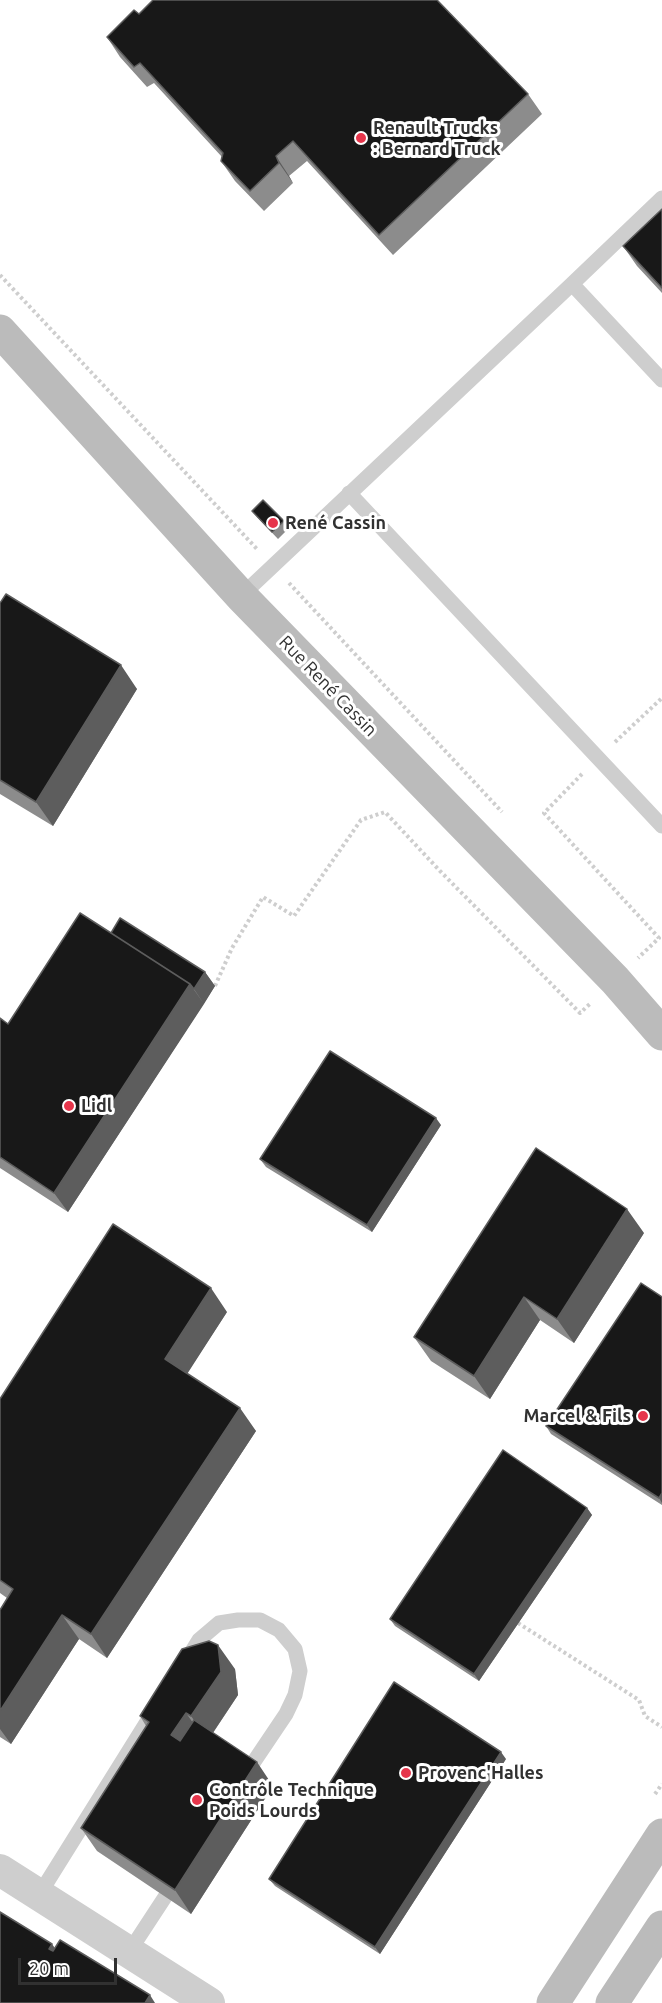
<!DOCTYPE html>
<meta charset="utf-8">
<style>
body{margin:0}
#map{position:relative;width:662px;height:2003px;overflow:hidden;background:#fff;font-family:Ubuntu,sans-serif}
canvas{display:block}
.scale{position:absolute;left:18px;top:1958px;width:99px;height:27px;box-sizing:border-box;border:3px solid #313131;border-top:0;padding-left:8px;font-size:18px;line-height:21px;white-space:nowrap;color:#313131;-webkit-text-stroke:4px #fff;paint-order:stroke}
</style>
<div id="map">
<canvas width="662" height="2003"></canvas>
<div class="scale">20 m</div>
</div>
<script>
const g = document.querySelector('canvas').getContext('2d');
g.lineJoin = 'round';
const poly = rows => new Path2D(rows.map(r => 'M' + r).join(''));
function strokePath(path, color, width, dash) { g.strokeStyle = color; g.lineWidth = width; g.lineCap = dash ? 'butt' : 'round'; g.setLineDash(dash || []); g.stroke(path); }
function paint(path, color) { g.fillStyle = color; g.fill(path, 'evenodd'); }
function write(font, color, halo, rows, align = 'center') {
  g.font = font + ' Ubuntu,sans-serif'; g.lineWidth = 6; g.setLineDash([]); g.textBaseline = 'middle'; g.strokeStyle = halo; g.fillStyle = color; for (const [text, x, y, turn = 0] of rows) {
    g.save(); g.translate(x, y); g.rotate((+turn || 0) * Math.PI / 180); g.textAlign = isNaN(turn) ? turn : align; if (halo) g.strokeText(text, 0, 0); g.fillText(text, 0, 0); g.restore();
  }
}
strokePath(poly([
 [0,275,257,549],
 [289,583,502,812],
 [615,742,662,698],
 [582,774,544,813,659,938,638,958],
 [215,986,232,948,263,897,294,916,361,820,385,812,440,871,580,1013,591,1003],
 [518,1623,639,1700,645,1716,662,1727],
 [655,1794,662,1784]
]), '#cecece', 4, [3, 3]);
strokePath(poly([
 [572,284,662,198],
 [349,493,662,826],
 [241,596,572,284,662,380],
 [186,1661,199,1640,219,1623,238,1620,260,1620,279,1630,295,1649,300,1671,295,1695,286,1714,249,1769],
 [39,1895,155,1709],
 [129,1952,165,1897]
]), '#cecece', 15);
strokePath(poly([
 [0,1870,209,2003]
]), '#cecece', 32);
strokePath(poly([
 [0,331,241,596,615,980,662,1034],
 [553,2003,662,1835],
 [612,2003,662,1927]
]), '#bbb', 33);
paint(poly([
 [139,14,528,94,542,114,393,255,307,161,289,176,293,183,264,211,235,181,221,161,222,157,154,83,147,87,120,57,107,37],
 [662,209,662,293,637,266,623,246],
 [252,511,284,521,289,528,278,539,258,518],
 [0,603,137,689,53,826,0,794],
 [111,933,205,972,215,986,68,1212,0,1168,0,1018,8,1024],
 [441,1125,372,1232,266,1167,260,1159],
 [644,1233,574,1343,540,1320,490,1399,431,1361,414,1337],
 [662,1297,662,1505,551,1434,546,1426],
 [227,1312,187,1373,256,1431,107,1658,79,1639,11,1744,0,1737,0,1610,7,1598,0,1593,0,1399],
 [587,1508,592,1515,479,1681,395,1626,390,1619],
 [235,1669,238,1695,213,1733,273,1786,191,1914,97,1851,81,1828,146,1726,140,1716],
 [506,1759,380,1954,275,1886,269,1879]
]), '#8c8c8c');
paint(poly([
 [276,156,289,176,293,183,279,163],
 [121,665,137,689,53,826,36,802],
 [205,972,215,986,204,1004,194,989],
 [190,984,204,1004,68,1212,54,1193],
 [436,1118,441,1125,372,1232,367,1225],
 [627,1209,644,1233,574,1343,557,1319],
 [211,1288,227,1312,182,1382,165,1359],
 [524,1297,540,1320,490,1399,474,1376],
 [240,1408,256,1431,107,1658,91,1634],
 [662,1493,662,1503,659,1498],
 [587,1508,592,1515,479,1681,474,1674],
 [62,1615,79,1639,11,1744,0,1729,0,1711],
 [218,1645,235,1669,238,1695,208,1740,191,1716],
 [186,1713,203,1737,187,1759,171,1735],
 [501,1752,506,1759,380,1954,375,1947],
 [257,1762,273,1786,191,1914,175,1890],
 [52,1944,69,1968,49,1949],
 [150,1995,155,2003,145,2003]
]), '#5d5d5d');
const building = poly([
 [153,0,437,0,528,94,379,235,293,141,276,156,279,163,250,191,221,161,223,153,140,63,134,67,107,37,134,10,139,14,153,0],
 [662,209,662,288,623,246,662,209],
 [263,500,284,521,272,532,252,511,263,500],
 [6,594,121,665,36,802,0,780,0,603,6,594],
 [80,913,190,984,54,1193,0,1157,0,1018,8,1024,80,913],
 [120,918,205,972,194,989,190,984,111,933,120,918],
 [330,1051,436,1118,367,1225,260,1159,330,1051],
 [536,1148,627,1209,557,1319,524,1297,474,1376,414,1337,536,1148],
 [113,1224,211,1288,165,1359,240,1408,91,1634,62,1615,0,1711,0,1610,13,1589,0,1580,0,1399,113,1224],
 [641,1283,662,1297,662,1493,659,1498,546,1426,641,1283],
 [503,1450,587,1508,474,1674,390,1619,503,1450],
 [209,1641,218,1645,221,1672,191,1716,186,1713,171,1735,180,1741,194,1720,257,1762,175,1890,81,1828,149,1722,140,1716,182,1649,209,1641],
 [394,1682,501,1752,375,1947,269,1879,394,1682],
 [0,1912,52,1944,49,1949,53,1951,60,1940,150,1995,145,2003,0,2003,0,1912]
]);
paint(building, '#181818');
strokePath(building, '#5d5d5d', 1.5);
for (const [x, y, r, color] of [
 [361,138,6,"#e6354b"],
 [273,523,6,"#e6354b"],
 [69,1106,6,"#e6354b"],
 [643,1416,6,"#e6354b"],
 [406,1773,6,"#e6354b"],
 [197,1800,6,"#e6354b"]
]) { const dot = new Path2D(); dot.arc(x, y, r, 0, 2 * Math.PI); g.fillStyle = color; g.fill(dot); strokePath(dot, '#fff', 2); }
write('bold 18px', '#313131', '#fff', [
 ["Renault Trucks",373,128],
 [": Bernard Truck",373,149],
 ["René Cassin",285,523],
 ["Lidl",81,1106],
 ["Marcel & Fils",631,1416,"right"],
 ["Provenc'Halles",418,1773],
 ["Contrôle Technique",209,1790],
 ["Poids Lourds",209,1811]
], 'left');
write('18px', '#313131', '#fff', [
 ["Rue René Cassin",328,686,46]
]);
</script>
